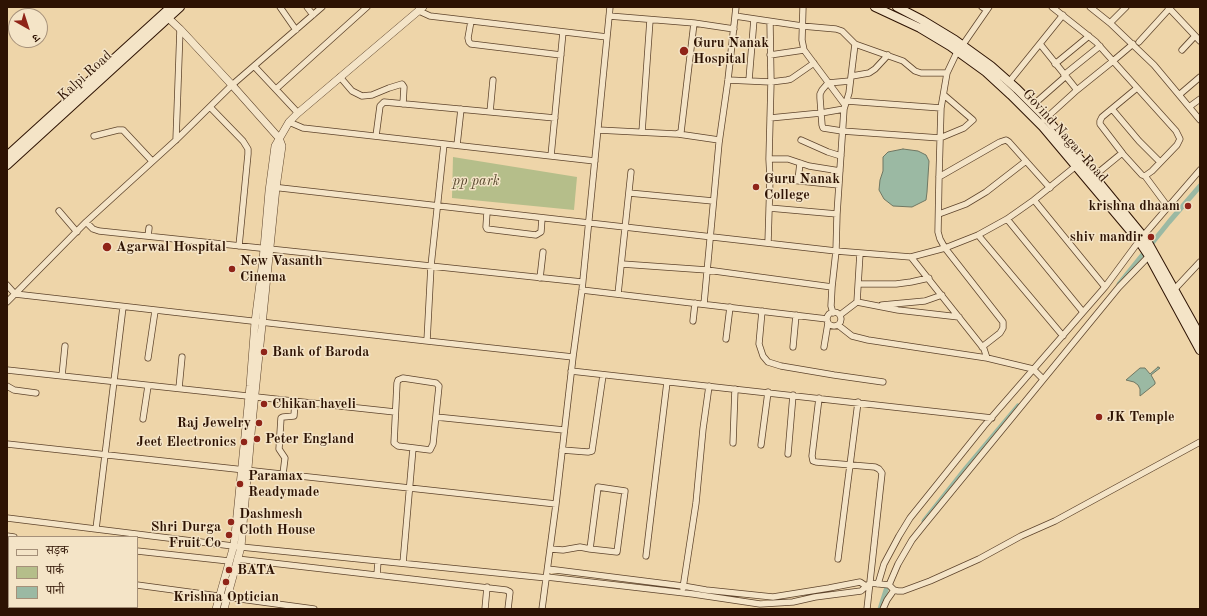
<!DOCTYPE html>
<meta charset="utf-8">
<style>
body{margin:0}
#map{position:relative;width:1207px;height:616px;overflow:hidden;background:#eed5a9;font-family:"Old Standard TT","Noto Serif Devanagari",serif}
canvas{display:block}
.frame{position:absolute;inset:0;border:8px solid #2e1303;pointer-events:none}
.legend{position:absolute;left:8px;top:536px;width:130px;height:72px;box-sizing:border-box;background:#f4e4c7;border:1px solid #a59079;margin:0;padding:5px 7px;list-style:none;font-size:12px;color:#2e1303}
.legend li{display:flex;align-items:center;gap:8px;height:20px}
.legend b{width:20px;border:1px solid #a59079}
.north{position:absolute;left:8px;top:8px;width:40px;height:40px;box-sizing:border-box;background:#f4e4c7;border:1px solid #a59079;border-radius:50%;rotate:141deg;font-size:11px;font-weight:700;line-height:16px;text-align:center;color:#2e1303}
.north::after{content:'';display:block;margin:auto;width:14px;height:18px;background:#8f2418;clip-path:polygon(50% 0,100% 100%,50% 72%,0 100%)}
</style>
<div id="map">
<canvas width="1207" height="616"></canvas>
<div class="frame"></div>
<ul class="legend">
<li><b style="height:5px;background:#f4e4c7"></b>सड़क</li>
<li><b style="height:11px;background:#b5be8a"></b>पार्क</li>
<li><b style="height:11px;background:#9bb9a3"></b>पानी</li>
</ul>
<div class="north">उ</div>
</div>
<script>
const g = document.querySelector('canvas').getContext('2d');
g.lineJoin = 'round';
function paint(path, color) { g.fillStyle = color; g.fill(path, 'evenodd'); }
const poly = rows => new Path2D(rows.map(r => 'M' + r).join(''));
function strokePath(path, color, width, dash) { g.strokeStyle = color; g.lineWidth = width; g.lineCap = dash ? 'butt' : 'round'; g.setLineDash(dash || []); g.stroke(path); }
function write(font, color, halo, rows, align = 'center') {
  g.font = font + ' "Old Standard TT",serif'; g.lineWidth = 3; g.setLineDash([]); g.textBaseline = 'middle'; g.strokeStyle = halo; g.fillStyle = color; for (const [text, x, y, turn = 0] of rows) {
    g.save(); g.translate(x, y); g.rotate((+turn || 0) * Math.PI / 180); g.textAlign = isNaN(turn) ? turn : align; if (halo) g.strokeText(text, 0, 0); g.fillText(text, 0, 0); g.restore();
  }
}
paint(poly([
 [453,157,577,177,574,210,452,198]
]), '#b5be8a');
const water = poly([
 [903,149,918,151,926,155,929,161,927,192,926,200,912,207,893,206,884,199,879,190,880,180,883,171,883,157,888,152,903,149],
 [1158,367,1160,368,1151,375,1155,382,1155,384,1140,396,1140,389,1138,385,1134,382,1126,380,1140,368,1145,368,1150,374,1158,367]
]);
paint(water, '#9bb9a3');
strokePath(water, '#6f7763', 1);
strokePath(poly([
 [1119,284,1169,222,1200,186],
 [924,521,966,468,1018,406],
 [880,609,887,587]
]), '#9bb9a3', 5);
const minor = poly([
 [280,7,296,30],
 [307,7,313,15],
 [803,7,802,40,804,50,845,105],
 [982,7,987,10],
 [1052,7,1096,42,1113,61,1133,44],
 [1090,7,1110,23,1154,65,1200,120],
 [1168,7,1200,41],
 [419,11,430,16,607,37],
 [609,16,694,23,734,29],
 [735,16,802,26,836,29,842,31,855,44,903,61,915,71,921,73,947,73],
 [471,21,468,38,469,42,471,44,561,55],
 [1110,23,1126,7],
 [1139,42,1169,9],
 [1040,44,1077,90],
 [1182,50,1195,36],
 [770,55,804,50],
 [1055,64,1089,36],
 [254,66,298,113],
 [1064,75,1100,46],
 [852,76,869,73,875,69,888,55],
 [340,77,352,91,362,96,372,95,389,88,402,84,404,87,403,104],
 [728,80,771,82,787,80,791,79,814,63],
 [749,80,754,19],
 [850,81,828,83,822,90,820,94,820,98,822,125,823,128,842,131,940,138,964,128,973,120,944,95],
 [1009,82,1063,15],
 [1137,88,1102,117,1100,121,1100,124,1123,154,1142,175,1145,176,1168,207],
 [276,89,367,7],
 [1179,95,1200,77],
 [847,101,941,108],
 [1033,105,1066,76],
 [210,107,243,141,248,149,248,154,239,246],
 [1189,107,1200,99],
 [1112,109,1139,141,1160,162],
 [490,112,493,80],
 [770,118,821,113,844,109],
 [1044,120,1077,90,1113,61,1176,131,1180,139,1177,145,1152,171,1145,176],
 [289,122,303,128,595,161],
 [598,130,676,134,681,132,694,23],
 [642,132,650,20],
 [678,134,719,140],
 [94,136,118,130,123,130,152,161],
 [376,136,380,106,384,102,555,118],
 [176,140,180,29],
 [801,140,828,152,841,156],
 [457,145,461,109],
 [551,156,563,32],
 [769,159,788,159,809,166,840,171],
 [1094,176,1122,153],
 [939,177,1000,142,1006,140,1009,142,1050,188],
 [770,178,839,185],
 [798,180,800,163],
 [272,187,836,251,911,257,945,248,978,235,1007,219,1034,200,1076,166],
 [629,193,713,201],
 [1034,200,1105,287],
 [769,208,837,214],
 [59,211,77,232],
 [487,212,486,227,487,229,536,235,541,232,542,218],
 [939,214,966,204,986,192,1026,161],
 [1007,219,1083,312],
 [86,222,93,229,99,231,582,282],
 [978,235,1063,336],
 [148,236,149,228],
 [1143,236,1200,170],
 [768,243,770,178,769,159,771,82,770,22],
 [911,257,984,349,987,358],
 [622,264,707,270,832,287],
 [540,278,543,252],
 [859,284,896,284,911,282,929,278],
 [7,285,15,294,427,341,573,357],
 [582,290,827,319],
 [1172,292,1200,262],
 [618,294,631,172],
 [7,302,86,222,176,140,232,85,322,7],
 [857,302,860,253],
 [704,304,719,143,728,80,736,7],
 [882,305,925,301,942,295],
 [762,311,759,344,763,356,768,362,781,366,834,375,883,382],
 '827 319a7 7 0 1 1 14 0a7 7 0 1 1-14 0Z',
 [833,313,831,306,832,287,836,251,837,214,844,109,849,93,855,44],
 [840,315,857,302,898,310,959,317],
 [693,321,695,303],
 [838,325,852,336,868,340,987,358,1033,369,1043,379],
 [726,339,730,307],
 [427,341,431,266,444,144],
 [793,347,796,315],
 [824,347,828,323],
 [982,347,1000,333,1003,328,1003,322,945,248,940,239,938,232,939,177,941,108,947,73,957,52,962,46,989,7],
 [148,358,155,311],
 [7,370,395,412],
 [571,371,992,418],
 [62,376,65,346],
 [403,378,436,383,439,386,433,444,430,450,398,446,394,443,397,383,398,380,403,378],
 [7,386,14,390,36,393],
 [179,388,182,357],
 [819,398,812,456,813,461,816,462,875,467,879,469,882,473,867,609],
 [436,417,564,430],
 [143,419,148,386],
 [733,443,735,389],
 [7,444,556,504],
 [761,445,768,392],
 [562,450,588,452,592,451,603,375],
 [788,454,793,395],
 [283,474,285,458,279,449,281,418,283,417,294,416,295,401],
 [7,518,241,547,547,578],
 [96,529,123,307],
 [7,536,14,537],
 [550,549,563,550,580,547,590,549,598,487,625,491,617,552,590,549],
 [137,551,229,561],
 [646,556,667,382],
 [237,559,506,590,510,592,508,609],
 [838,559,858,402],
 [403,563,413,448],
 [7,568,9,568],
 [548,569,683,586,706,590,773,597,829,588,860,582,866,586],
 [377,575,378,561],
 [547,577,693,594,760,604,793,602,815,597,861,591,870,583,889,585,894,590,898,591,903,591,930,581,979,559,1021,536,1055,521,1088,503,1200,442],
 [878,584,884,564,899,536,910,518,984,426,1105,287,1139,241],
 [137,585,314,609],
 [889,585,898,564,912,540,924,525,1119,287,1149,256],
 [683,588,696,503,703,429,709,386],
 [485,609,487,587],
 [542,609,556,504,573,357,582,290,610,7],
 [883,609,887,600,894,590]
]);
const tertiary = poly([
 [165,15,180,29,232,85,279,138,282,146,276,188,252,423,241,547,224,609],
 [216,609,234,545,250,386,255,322,263,260,269,191,275,146,289,122,298,113,423,7]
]);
const secondary = poly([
 [875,7,920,28,950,46,986,72,1011,95,1043,127,1139,241,1149,256,1200,350],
 [897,7,922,20,955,40,991,66,1017,89,1046,118,1147,241,1200,336],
 [7,156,171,7],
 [7,165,180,7]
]);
strokePath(minor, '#5e442c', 7);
strokePath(tertiary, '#5e442c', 8);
strokePath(secondary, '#2e1303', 10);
strokePath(minor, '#f4e4c7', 5.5);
strokePath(tertiary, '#f4e4c7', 7);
strokePath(secondary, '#f4e4c7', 8);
const rail = poly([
 [7,609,9,609]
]);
strokePath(rail, '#2e1303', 3);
strokePath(rail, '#f4e4c7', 1.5, [4.5]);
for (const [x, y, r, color] of [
 [684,51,5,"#8f2418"],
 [756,187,4,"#8f2418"],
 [1188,206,4,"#8f2418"],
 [1151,237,4,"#8f2418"],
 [107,247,5,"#8f2418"],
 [232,269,4,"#8f2418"],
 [264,352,4,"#8f2418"],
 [264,404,4,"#8f2418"],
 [1099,417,4,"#8f2418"],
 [259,423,4,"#8f2418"],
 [257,439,4,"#8f2418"],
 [244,442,4,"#8f2418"],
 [240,484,4,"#8f2418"],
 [231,522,4,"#8f2418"],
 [229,535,4,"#8f2418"],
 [229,570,4,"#8f2418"],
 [226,582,4,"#8f2418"]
]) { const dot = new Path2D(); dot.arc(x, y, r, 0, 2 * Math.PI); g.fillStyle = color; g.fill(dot); strokePath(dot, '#f4e4c7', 1.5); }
write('bold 14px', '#2e1303', '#f4e4c7', [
 ["Guru Nanak",693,43],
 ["Hospital",693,59],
 ["Guru Nanak",764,179],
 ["College",764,195],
 ["krishna dhaam",1180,206,"right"],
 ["shiv mandir",1143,237,"right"],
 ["Agarwal Hospital",116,247],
 ["New Vasanth",240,261],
 ["Cinema",240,277],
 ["Bank of Baroda",272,352],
 ["Chikan haveli",272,404],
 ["JK Temple",1107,417],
 ["Raj Jewelry",251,423,"right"],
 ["Peter England",265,439],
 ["Jeet Electronics",236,442,"right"],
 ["Paramax",248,476],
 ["Readymade",248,492],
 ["Dashmesh",239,514],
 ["Cloth House",239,530],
 ["Shri Durga",221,527,"right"],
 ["Fruit Co",221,543,"right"],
 ["BATA",237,570],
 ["Krishna Optician",226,597,"center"]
], 'left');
write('14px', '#2e1303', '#f4e4c7', [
 ["Kalpi Road",85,76,-42],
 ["Govind Nagar Road",1065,136,48]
]);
write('italic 14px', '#56462c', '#f4e4c7', [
 ["pp park",476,181]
]);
</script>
